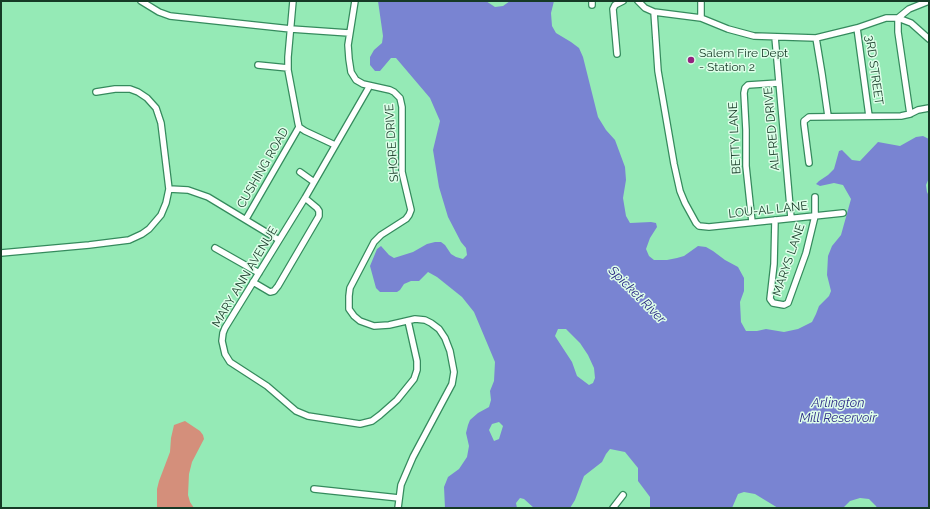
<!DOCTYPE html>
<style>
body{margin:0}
#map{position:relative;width:930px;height:509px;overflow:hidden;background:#95eab6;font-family:Raleway,sans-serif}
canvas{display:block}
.frame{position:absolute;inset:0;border:2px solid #163a26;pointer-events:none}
</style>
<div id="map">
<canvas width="930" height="509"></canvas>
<div class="frame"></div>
</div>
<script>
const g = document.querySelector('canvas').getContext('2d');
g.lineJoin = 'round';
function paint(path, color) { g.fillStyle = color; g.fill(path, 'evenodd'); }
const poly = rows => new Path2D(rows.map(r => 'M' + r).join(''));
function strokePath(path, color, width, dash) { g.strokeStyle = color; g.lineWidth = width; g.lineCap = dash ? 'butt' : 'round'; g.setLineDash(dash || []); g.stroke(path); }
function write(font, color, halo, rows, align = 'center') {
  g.font = font + ' Raleway,sans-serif'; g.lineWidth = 3; g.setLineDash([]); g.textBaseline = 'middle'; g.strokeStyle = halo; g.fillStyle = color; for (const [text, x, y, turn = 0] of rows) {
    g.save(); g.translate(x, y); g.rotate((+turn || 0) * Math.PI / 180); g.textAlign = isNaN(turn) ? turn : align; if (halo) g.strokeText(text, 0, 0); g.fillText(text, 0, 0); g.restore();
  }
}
paint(poly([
 [185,421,200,431,203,435,204,439,192,462,189,474,188,495,190,502,194,508,157,508,157,489,159,481,170,452,171,438,174,425]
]), '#d48f7b');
paint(poly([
 [378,1,486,1,495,7,503,6,510,1,554,1,551,13,552,26,556,33,571,42,579,48,583,57,598,117,606,130,615,140,625,167,626,180,623,198,626,216,630,223,651,222,656,223,657,227,650,238,646,249,649,256,654,260,667,260,677,258,684,256,698,246,706,247,713,251,725,260,738,267,744,278,744,291,740,302,741,322,746,331,757,331,766,329,784,332,798,329,812,322,816,314,819,306,829,296,831,291,827,275,828,256,832,246,841,235,851,199,843,185,834,183,820,186,816,184,819,181,828,175,834,169,839,151,842,150,852,160,860,161,878,142,900,146,916,137,923,136,929,139,929,178,926,185,927,192,929,196,929,508,877,508,876,506,869,499,860,498,850,501,843,508,778,508,755,494,744,492,738,494,732,508,650,508,650,497,638,481,638,468,625,452,610,449,606,454,602,462,584,476,575,500,570,508,534,508,524,499,520,498,516,503,517,508,445,508,444,487,448,477,459,469,467,457,469,446,466,433,468,425,470,420,478,413,489,407,491,400,490,391,494,381,495,362,474,312,462,297,437,277,428,272,419,281,411,281,404,284,400,290,397,292,380,292,376,288,370,266,377,249,381,246,389,255,394,258,413,252,427,244,435,242,441,242,445,245,451,254,456,257,463,259,467,255,466,248,461,242,448,217,439,187,433,150,440,121,430,98,396,58,391,58,380,71,375,71,370,65,370,57,374,50,382,43,383,36],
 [558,329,566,329,580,343,588,355,594,368,595,378,593,383,589,385,577,376,572,362,555,336],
 [499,422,503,426,499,439,494,441,489,430,492,424]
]), '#7984d2');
const minor = poly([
 [141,1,159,12,170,16,291,29,349,33],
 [293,1,288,57,288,70,298,123,299,127,305,131,335,145],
 [355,1,348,45,349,59,351,72,356,80,363,84,390,90,394,92,400,98,402,107,402,172,411,210,409,215,406,219,381,235,374,242,350,288,349,296,349,309,354,316,360,321,374,326,389,325,415,319,425,320,431,323,439,329,445,338,450,351,454,372,452,384,413,457,401,485,398,508],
 [638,1,645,8,654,12,701,18,728,29,754,36,816,38,857,28,886,18,898,18,911,23,929,39],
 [592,5,592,1],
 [654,12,658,71,674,164,680,191,685,203,696,223,699,226,709,227,843,213],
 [701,18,701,1],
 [857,28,869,116],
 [775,37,791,218],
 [816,38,822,74,828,116],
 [617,54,613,9,615,5,623,1],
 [258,65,288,68],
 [369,87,305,198,225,328,223,333,222,341,225,354,230,362,267,386,296,411,308,416,360,424,372,421,380,415,397,400,414,379,417,370,417,361,408,321],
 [910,114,898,32,898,18,909,9,929,1],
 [809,163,804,124,804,121,809,117,901,116,910,114,918,110,929,108],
 [300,172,314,182],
 [169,189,188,190,208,197,279,240],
 [246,219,299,127],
 [775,220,774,264,770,299,773,303,784,305,788,303,806,253,815,216,815,197],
 [752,222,746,166,746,130,744,93,745,88,748,85,779,83],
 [215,248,259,273],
 [1,253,89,245,129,240,142,234,149,229,161,215,166,203,169,189,161,123,156,108,147,98,138,92,130,89,115,89,96,92],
 [253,282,270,292,274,291,278,286,319,216,319,211,317,208,305,198],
 [314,489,399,498],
 [613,508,623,495]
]);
strokePath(minor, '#358b5d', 8);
strokePath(minor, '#fff', 5.5);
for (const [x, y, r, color] of [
 [691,60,4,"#94217f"]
]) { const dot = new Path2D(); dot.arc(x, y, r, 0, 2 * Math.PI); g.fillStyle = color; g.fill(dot); strokePath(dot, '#defee9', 1.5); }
write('12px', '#163a26', '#defee9', [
 ["Salem Fire Dept",699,53],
 ["- Station 2",699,67]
], 'left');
write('12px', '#163a26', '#defee9', [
 ["3RD STREET",874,70,82],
 ["ALFRED DRIVE",772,129,-95],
 ["BETTY LANE",735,138,-93],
 ["SHORE DRIVE",392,143,-94],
 ["CUSHING ROAD",263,168,-60],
 ["LOU-AL LANE",768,210,-6],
 ["MARYS LANE",789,260,-71],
 ["MARY ANN AVENUE",245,277,-59]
]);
write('italic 13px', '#2e2c87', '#defee9', [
 ["Spicket River",637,295,45],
 ["Arlington",838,403],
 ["Mill Reservoir",838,418]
]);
</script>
